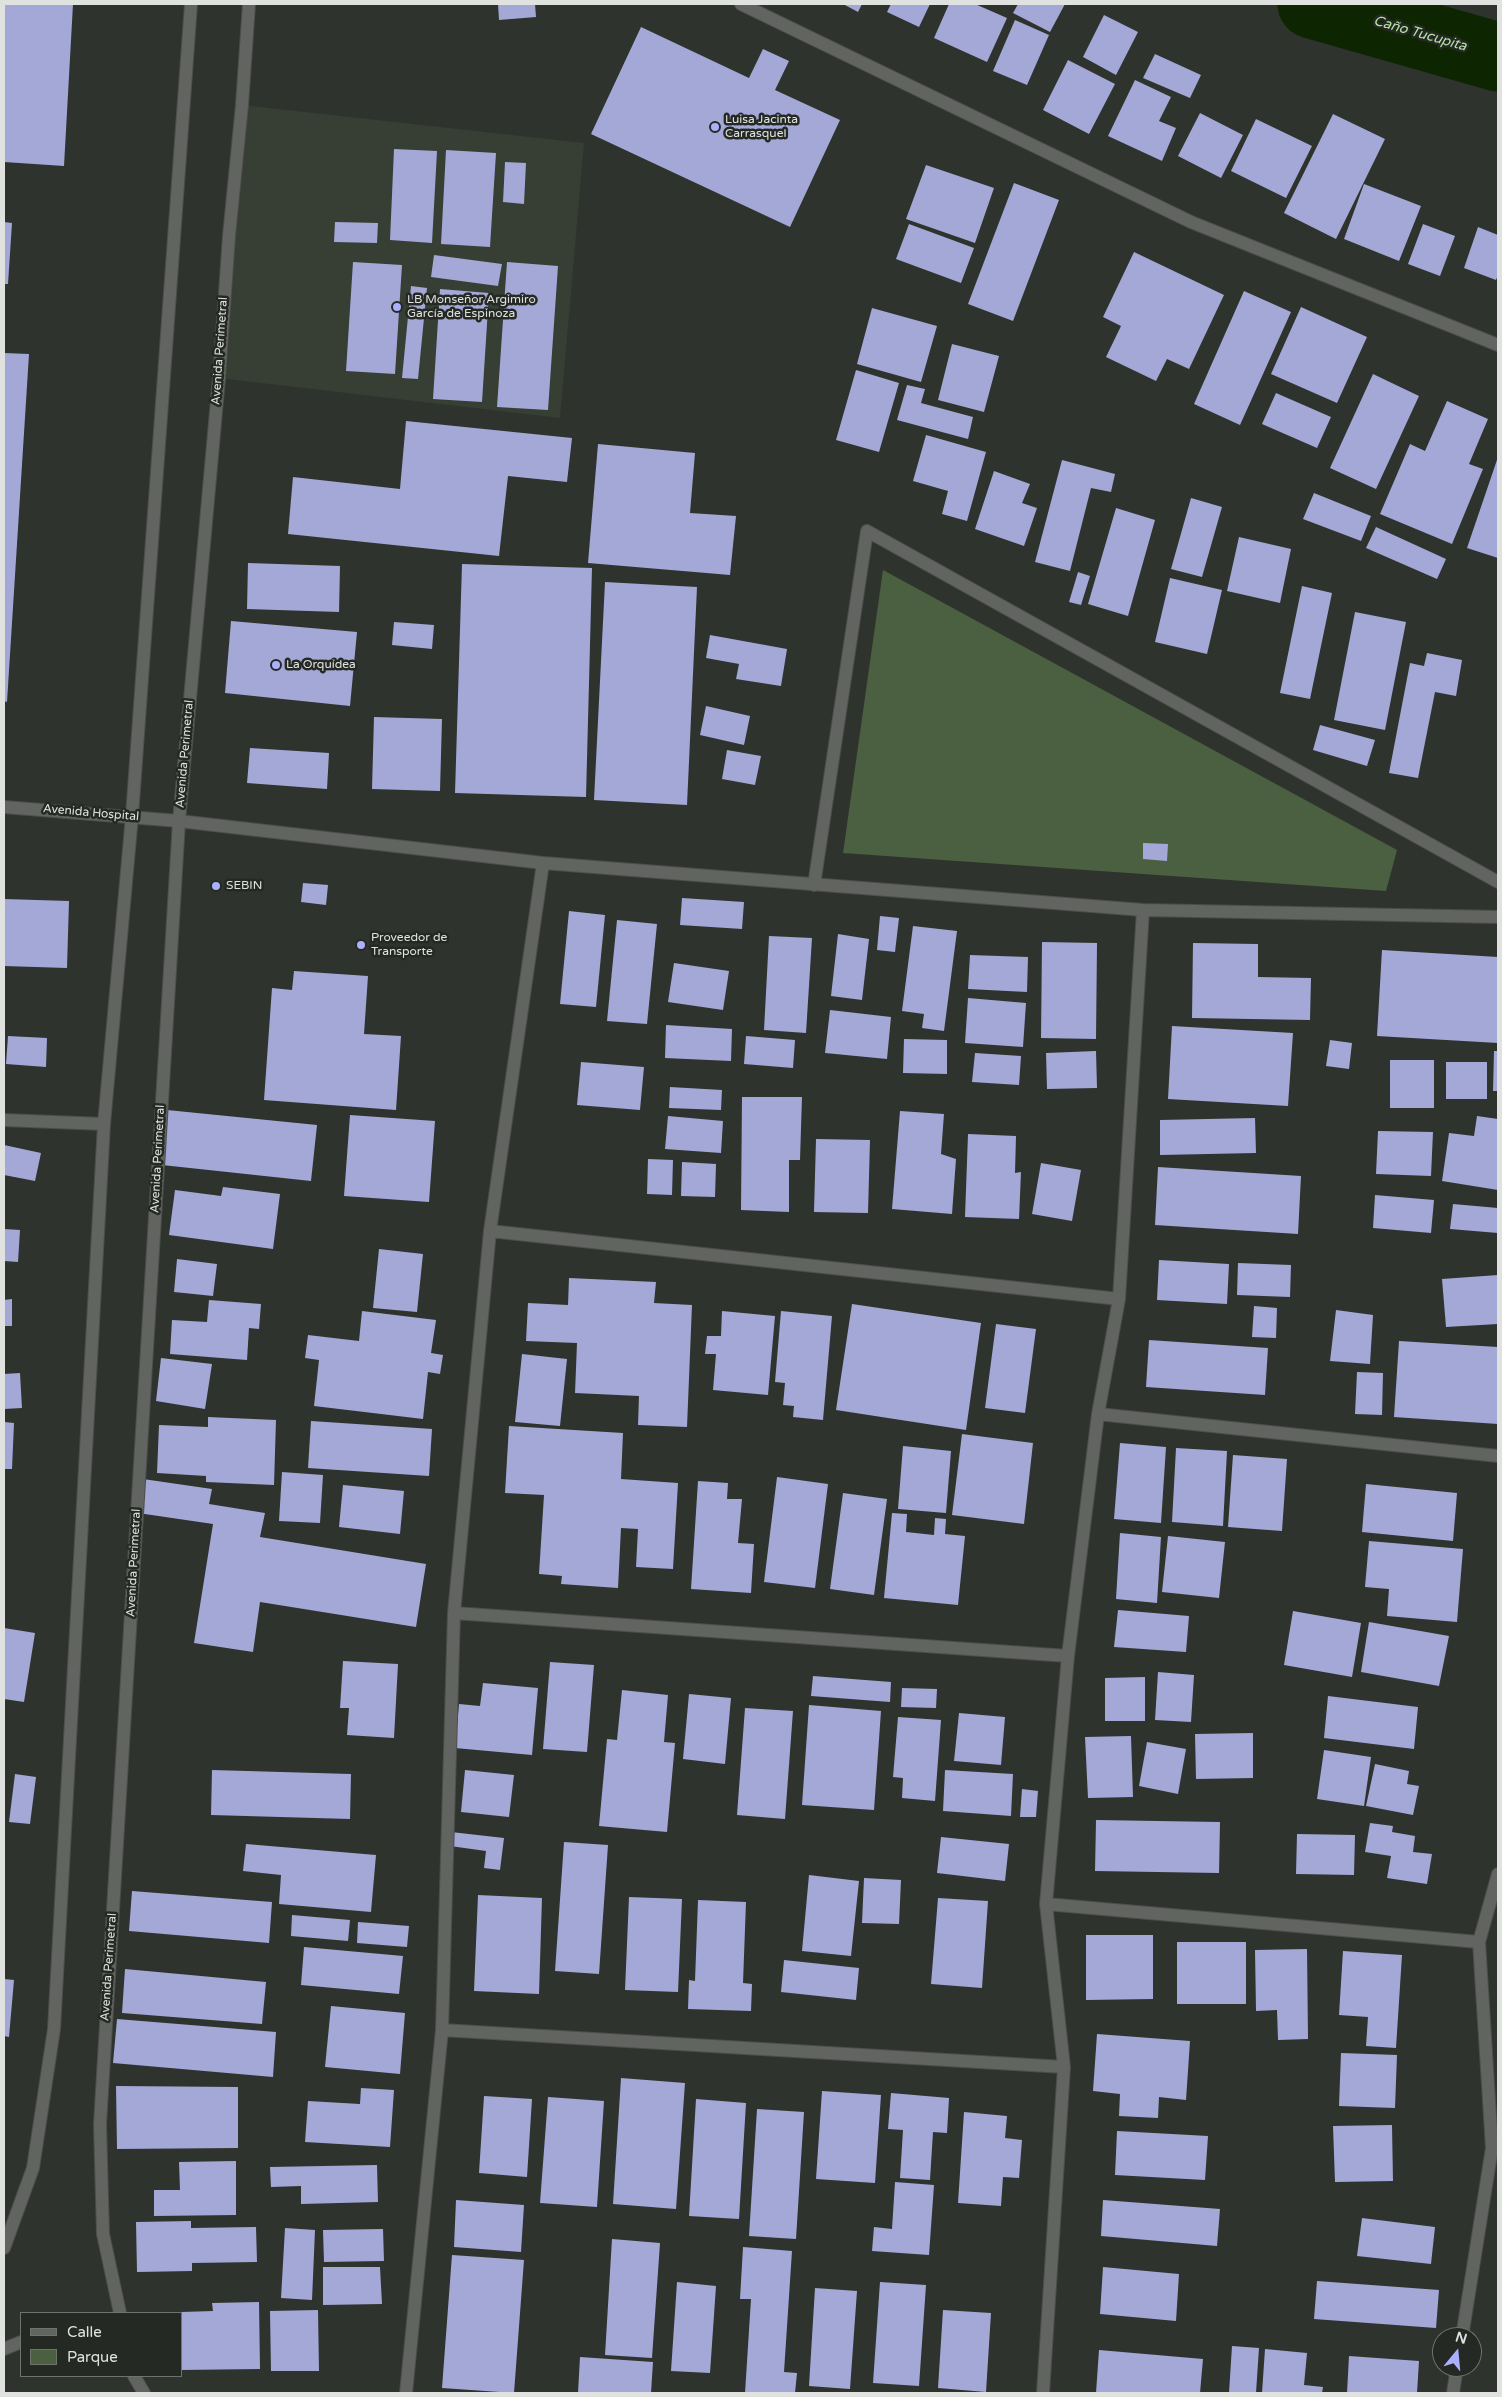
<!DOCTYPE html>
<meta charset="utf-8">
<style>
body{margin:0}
#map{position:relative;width:1502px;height:2397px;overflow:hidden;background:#2f332d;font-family:"Varela Round",sans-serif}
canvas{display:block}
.frame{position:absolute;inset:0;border:5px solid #dfe2de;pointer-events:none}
.legend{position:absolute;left:20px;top:2312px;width:162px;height:65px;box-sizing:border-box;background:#252924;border:1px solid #6f736e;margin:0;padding:6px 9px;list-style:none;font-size:15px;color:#dfe2de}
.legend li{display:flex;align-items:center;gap:10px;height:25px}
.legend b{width:25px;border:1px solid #6f736e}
.north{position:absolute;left:1432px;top:2327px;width:50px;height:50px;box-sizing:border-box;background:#252924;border:1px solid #6f736e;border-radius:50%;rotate:17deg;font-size:14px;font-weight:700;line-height:20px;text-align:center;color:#dfe2de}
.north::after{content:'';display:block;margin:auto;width:18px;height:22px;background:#aab0fb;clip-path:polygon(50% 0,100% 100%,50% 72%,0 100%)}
</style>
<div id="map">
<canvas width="1502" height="2397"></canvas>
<div class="frame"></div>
<ul class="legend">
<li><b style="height:6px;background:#626461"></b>Calle</li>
<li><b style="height:14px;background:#4a6041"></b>Parque</li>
</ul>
<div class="north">N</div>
</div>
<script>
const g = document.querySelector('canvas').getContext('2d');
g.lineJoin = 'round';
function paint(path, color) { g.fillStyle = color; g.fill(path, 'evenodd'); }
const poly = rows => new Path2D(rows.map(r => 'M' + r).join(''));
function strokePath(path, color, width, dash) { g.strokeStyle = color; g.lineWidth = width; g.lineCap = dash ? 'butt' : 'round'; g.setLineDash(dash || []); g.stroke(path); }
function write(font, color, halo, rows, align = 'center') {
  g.font = font + ' "Varela Round",sans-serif'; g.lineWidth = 5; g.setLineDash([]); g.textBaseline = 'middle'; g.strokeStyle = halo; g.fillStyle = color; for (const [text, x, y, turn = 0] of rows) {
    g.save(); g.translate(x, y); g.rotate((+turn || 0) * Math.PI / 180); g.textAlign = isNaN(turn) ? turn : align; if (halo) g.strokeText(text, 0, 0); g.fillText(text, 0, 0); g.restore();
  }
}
paint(poly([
 [242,105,584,143,560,418,219,378]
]), '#373e34');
paint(poly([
 [883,570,1397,850,1386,891,843,853]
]), '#4a6041');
strokePath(poly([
 [1312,4,1498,57]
]), '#0d2601', 69);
paint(poly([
 [4,4,73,4,64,166,4,162],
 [498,4,535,4,536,17,499,20],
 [843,4,862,4,858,12],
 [891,4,930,4,919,27,887,12],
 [949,4,975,4,1007,18,987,62,934,38],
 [1018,4,1065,4,1050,32,1013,13],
 [1104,15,1138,32,1116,75,1083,57],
 [1015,20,1049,35,1027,85,993,71],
 [641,27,749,78,763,49,789,61,775,90,840,120,790,227,591,134],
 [1155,54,1201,75,1190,98,1143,78],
 [1068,60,1115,84,1089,134,1043,110],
 [1135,80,1171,97,1159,121,1176,128,1162,161,1108,136],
 [1200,113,1243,135,1221,178,1178,156],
 [1333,114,1385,139,1336,239,1284,213],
 [1256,119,1312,146,1286,198,1231,171],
 [394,149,437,151,432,243,390,240],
 [446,150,496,153,490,247,441,244],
 [505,162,526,163,524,204,503,202],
 [926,165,994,188,975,243,906,219],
 [1014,183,1059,200,1013,321,968,304],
 [1364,184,1421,206,1399,261,1344,239],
 [4,222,12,223,8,284,4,284],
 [335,222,378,223,377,243,334,242],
 [909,224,974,248,961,283,896,259],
 [1423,224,1455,236,1440,276,1408,264],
 [1478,227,1498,235,1498,275,1496,280,1464,268],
 [1134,252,1224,295,1189,369,1167,359,1156,381,1106,357,1121,326,1103,317],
 [434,255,502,264,498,286,431,277],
 [353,262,402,265,395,374,346,371],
 [507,262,558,266,548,410,497,407],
 [411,286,427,288,418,379,402,378],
 [440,289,489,293,482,402,433,399],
 [1244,291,1291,312,1240,425,1194,404],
 [1301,307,1367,337,1337,403,1271,374],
 [872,308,937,326,921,382,857,364],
 [952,344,999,356,984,412,938,400],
 [4,353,29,354,7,702,4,701],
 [856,370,899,383,879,452,836,440],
 [1373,374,1419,396,1376,489,1330,468],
 [907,385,925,389,921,403,973,417,968,439,897,420],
 [1276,393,1331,417,1317,448,1262,424],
 [1447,401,1488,419,1469,464,1483,469,1452,544,1380,514,1410,444,1425,451],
 [406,421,572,438,567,482,508,476,499,556,288,534,293,477,400,489],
 [926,435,986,452,967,521,942,514,948,491,913,481],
 [598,444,695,453,690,513,736,516,730,575,588,563],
 [1498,457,1498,558,1467,548],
 [1062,460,1115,474,1111,492,1091,488,1070,571,1035,562],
 [994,471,1030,484,1022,503,1037,508,1024,546,975,529],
 [1314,493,1371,516,1361,541,1303,519],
 [1191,498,1222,507,1202,577,1171,569],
 [1116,508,1155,520,1128,616,1088,604],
 [1376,527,1446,559,1437,579,1366,548],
 [1239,537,1291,549,1280,603,1227,591],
 [248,563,340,566,339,612,247,609],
 [462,564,592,568,586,797,455,793],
 [1078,572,1090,576,1081,605,1069,602],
 [1170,578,1222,590,1207,654,1155,642],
 [605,582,697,587,687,805,594,800],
 [1302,586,1332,593,1310,699,1280,693],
 [1355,612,1406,622,1385,730,1334,720],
 [231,621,357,632,350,706,225,693],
 [394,622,434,625,432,649,392,645],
 [710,635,787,649,781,686,736,679,739,664,706,658],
 [1427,653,1462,660,1456,696,1435,692,1418,778,1389,773,1410,663,1424,666],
 [706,706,750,716,744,745,700,735],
 [374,717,442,719,440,791,372,789],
 [1320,725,1375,740,1367,766,1313,750],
 [250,748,329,753,327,789,247,783],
 [727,750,761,756,755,785,722,779],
 [1143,843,1168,844,1167,861,1143,859],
 [303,883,328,885,326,905,301,902],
 [682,898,744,902,742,929,680,925],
 [4,899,69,901,67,968,4,966],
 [569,911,605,915,596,1007,560,1004],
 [880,916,899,918,895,952,877,950],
 [617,920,657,924,647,1024,607,1021],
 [913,926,957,931,944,1031,922,1028,924,1014,902,1011],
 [838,934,869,939,862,1000,831,996],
 [769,936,812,938,806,1033,764,1030],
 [1042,942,1097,943,1096,1039,1041,1038],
 [1193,943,1258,944,1258,977,1311,978,1310,1020,1192,1018],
 [1382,950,1498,957,1498,1043,1377,1036],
 [970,955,1028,957,1027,992,968,989],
 [674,963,729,971,723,1010,668,1002],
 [294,971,368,976,364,1034,401,1036,396,1110,264,1100,272,988,292,990],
 [968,998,1026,1003,1023,1047,965,1043],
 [830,1010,891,1017,887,1059,825,1053],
 [666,1025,732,1029,731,1061,665,1058],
 [1172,1026,1293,1033,1288,1106,1168,1099],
 [8,1036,47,1038,46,1067,6,1064],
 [746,1036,795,1040,793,1068,744,1064],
 [904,1039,947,1040,947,1074,903,1073],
 [1330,1040,1352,1043,1349,1069,1326,1066],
 [1096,1051,1097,1088,1047,1089,1046,1053],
 [1494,1051,1498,1051,1498,1091,1493,1091],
 [975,1053,1021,1056,1019,1085,972,1082],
 [1390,1060,1434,1060,1434,1108,1390,1108],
 [581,1062,644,1067,640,1110,577,1105],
 [1446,1062,1487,1062,1487,1099,1446,1099],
 [670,1087,722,1090,721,1110,669,1108],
 [742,1097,802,1097,800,1160,789,1160,789,1212,741,1210],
 [167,1110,317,1125,311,1181,162,1165],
 [900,1111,944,1114,941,1154,956,1159,952,1214,892,1209],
 [350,1115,435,1121,429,1202,344,1196],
 [668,1116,723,1121,721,1153,665,1149],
 [1477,1116,1498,1119,1498,1190,1442,1181,1449,1133,1474,1136],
 [1255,1118,1256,1153,1160,1155,1160,1120],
 [1378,1131,1433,1132,1431,1176,1376,1174],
 [968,1134,1016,1136,1015,1173,1021,1172,1019,1219,965,1217],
 [816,1139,870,1140,868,1213,814,1212],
 [4,1145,41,1153,35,1181,4,1175],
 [648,1159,673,1160,672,1195,647,1194],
 [682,1162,716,1164,715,1197,681,1196],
 [1041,1163,1081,1170,1072,1221,1032,1214],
 [1158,1167,1301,1176,1298,1234,1155,1225],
 [223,1187,280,1194,273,1249,169,1235,175,1190,221,1196],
 [1375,1195,1434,1200,1431,1233,1373,1228],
 [1453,1204,1498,1208,1498,1233,1450,1229],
 [4,1229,20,1230,18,1262,4,1261],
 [379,1249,423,1254,417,1312,373,1308],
 [177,1259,217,1264,213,1296,174,1292],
 [1159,1260,1229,1264,1227,1304,1157,1300],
 [1238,1263,1291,1265,1290,1297,1237,1295],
 [1498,1275,1498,1324,1446,1327,1442,1279],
 [569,1278,656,1282,654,1303,692,1305,687,1427,638,1425,639,1396,575,1393,577,1343,526,1341,528,1303,568,1305],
 [12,1299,12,1326,4,1326,4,1300],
 [209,1300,261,1304,259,1329,249,1328,247,1360,170,1354,172,1320,207,1322],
 [852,1304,981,1323,966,1430,836,1410],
 [1254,1306,1277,1308,1276,1338,1252,1337],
 [1336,1310,1373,1315,1370,1364,1330,1361],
 [362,1311,436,1320,431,1353,443,1355,440,1374,428,1372,423,1419,314,1406,319,1360,305,1358,308,1335,359,1341],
 [722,1311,775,1316,768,1395,713,1390,716,1354,705,1354,707,1336,721,1336],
 [781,1311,832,1316,823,1420,793,1417,794,1406,783,1405,785,1383,775,1382],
 [996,1324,1036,1329,1025,1413,985,1408],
 [1149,1340,1268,1348,1265,1395,1146,1387],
 [1399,1341,1498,1347,1498,1424,1394,1417],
 [522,1354,567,1359,560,1426,515,1422],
 [161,1358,212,1364,205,1409,156,1401],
 [1357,1372,1383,1373,1382,1415,1355,1414],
 [20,1373,22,1408,4,1409,4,1374],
 [208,1417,276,1420,274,1485,206,1482,206,1476,157,1473,159,1425,208,1427],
 [311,1421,432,1429,429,1476,308,1468],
 [4,1422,14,1423,12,1469,4,1469],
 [509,1426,623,1433,621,1479,678,1483,673,1569,636,1567,638,1529,621,1528,618,1588,561,1584,562,1576,539,1574,544,1495,505,1493],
 [962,1434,1033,1443,1024,1524,952,1515],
 [1120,1443,1166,1447,1161,1523,1114,1519],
 [903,1446,951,1451,946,1513,898,1509],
 [1176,1448,1227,1451,1223,1526,1172,1522],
 [1233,1455,1287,1459,1282,1531,1228,1527],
 [282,1472,323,1475,320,1523,279,1521],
 [777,1477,828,1484,815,1588,764,1582],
 [143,1479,212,1489,209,1504,265,1513,260,1537,426,1564,416,1627,260,1602,253,1652,194,1643,213,1524,138,1513],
 [698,1481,728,1483,727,1499,742,1499,738,1543,754,1544,751,1593,691,1589],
 [1366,1484,1457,1493,1453,1541,1362,1532],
 [343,1485,404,1491,400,1534,339,1527],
 [843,1493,887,1499,874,1595,830,1589],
 [892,1513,907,1514,906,1532,934,1535,935,1518,946,1519,945,1534,965,1536,958,1605,884,1598],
 [1120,1533,1161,1537,1157,1603,1116,1599],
 [1168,1536,1225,1542,1219,1598,1162,1592],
 [1369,1541,1463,1549,1457,1622,1387,1616,1389,1589,1365,1587],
 [1118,1610,1189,1616,1186,1652,1114,1647],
 [1293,1611,1361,1623,1352,1677,1284,1665],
 [1369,1622,1449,1636,1439,1686,1361,1672],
 [4,1628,35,1633,24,1702,4,1699],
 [343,1661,398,1664,394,1738,347,1735,349,1708,340,1708],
 [550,1662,594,1665,587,1752,543,1749],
 [1158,1672,1194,1675,1191,1722,1155,1720],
 [813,1676,891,1682,890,1702,811,1696],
 [1145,1677,1145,1721,1105,1721,1105,1678],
 [483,1683,538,1688,532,1755,455,1748,459,1704,480,1706],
 [902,1688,937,1689,936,1708,901,1707],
 [622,1690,668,1695,664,1742,675,1743,667,1832,599,1826,607,1739,617,1740],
 [689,1694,731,1698,725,1764,683,1759],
 [1328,1696,1418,1707,1414,1749,1324,1738],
 [809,1705,881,1711,874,1810,802,1805],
 [745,1708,793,1711,785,1819,737,1815],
 [959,1713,1005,1717,1001,1765,954,1761],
 [898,1717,941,1720,935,1801,902,1798,903,1778,893,1777],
 [1253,1733,1253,1778,1196,1779,1195,1734],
 [1131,1736,1133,1797,1088,1798,1085,1737],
 [1147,1742,1186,1749,1178,1794,1139,1786],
 [1324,1750,1371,1757,1364,1806,1317,1799],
 [1375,1764,1409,1771,1407,1784,1419,1786,1413,1815,1366,1806],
 [212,1770,351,1774,350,1819,211,1815],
 [465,1770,514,1775,509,1817,461,1812],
 [945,1770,1013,1774,1011,1816,943,1811],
 [15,1774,36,1777,30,1824,9,1822],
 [1022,1789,1038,1791,1036,1817,1020,1817],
 [1096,1820,1220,1822,1219,1873,1095,1871],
 [1370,1823,1393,1826,1392,1832,1415,1836,1413,1852,1432,1854,1427,1884,1387,1878,1391,1856,1365,1852],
 [451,1832,504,1838,500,1870,484,1868,486,1851,450,1846],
 [1297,1834,1355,1835,1354,1875,1296,1874],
 [941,1837,1009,1844,1005,1881,937,1873],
 [564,1842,608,1845,599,1974,555,1971],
 [246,1844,376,1855,371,1912,279,1904,281,1875,243,1871],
 [809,1875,859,1881,851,1956,802,1951],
 [864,1878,901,1880,899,1924,862,1923],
 [132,1891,272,1902,269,1943,129,1931],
 [478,1895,542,1898,539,1994,474,1991],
 [629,1897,682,1899,678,1992,625,1990],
 [938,1898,988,1901,982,1988,931,1984],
 [698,1900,746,1902,743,1983,752,1984,751,2011,688,2009,689,1980,695,1981],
 [292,1915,350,1920,348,1941,291,1936],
 [358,1922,409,1926,407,1947,357,1943],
 [1086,1935,1153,1935,1153,1999,1086,2000],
 [1177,1942,1246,1942,1246,2004,1177,2004],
 [304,1947,403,1956,399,1994,301,1985],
 [1307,1949,1308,2039,1278,2040,1277,2010,1256,2011,1255,1950],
 [1343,1951,1402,1955,1396,2048,1366,2046,1368,2017,1339,2015],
 [784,1960,859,1968,856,2000,781,1992],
 [125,1969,266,1982,262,2024,122,2013],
 [4,1979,14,1980,9,2037,4,2036],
 [331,2006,405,2013,400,2074,325,2067],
 [117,2019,276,2032,273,2077,113,2063],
 [1097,2034,1190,2041,1186,2100,1159,2097,1158,2118,1119,2116,1120,2094,1093,2091],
 [1341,2053,1397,2055,1395,2108,1339,2106],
 [621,2078,685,2083,676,2209,613,2204],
 [116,2086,238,2087,238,2148,117,2149],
 [361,2088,394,2090,390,2147,305,2142,308,2101,360,2104],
 [822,2091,881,2095,875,2183,816,2179],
 [891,2093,949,2098,947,2133,933,2132,930,2180,900,2178,903,2130,888,2129],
 [484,2096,532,2099,527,2177,479,2173],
 [548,2097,604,2101,597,2207,540,2203],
 [696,2099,746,2103,739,2219,689,2216],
 [757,2109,804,2112,796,2239,749,2236],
 [964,2112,1007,2116,1005,2138,1022,2140,1019,2178,1003,2177,1001,2206,958,2203],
 [1392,2125,1393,2181,1335,2182,1333,2126],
 [1117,2131,1208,2136,1205,2180,1115,2175],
 [236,2161,236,2215,154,2216,154,2190,180,2190,179,2162],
 [377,2165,378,2202,301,2204,301,2186,271,2187,270,2167],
 [895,2182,934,2185,929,2255,872,2251,874,2227,892,2229],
 [456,2200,524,2205,521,2252,454,2247],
 [1103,2200,1220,2209,1217,2246,1101,2236],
 [1362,2218,1435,2227,1431,2264,1357,2256],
 [191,2221,191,2228,256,2227,257,2262,192,2263,192,2271,137,2272,136,2222],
 [285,2228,315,2230,312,2300,281,2298],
 [383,2229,384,2261,324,2262,323,2230],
 [612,2239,660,2243,652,2358,605,2355],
 [743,2247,792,2251,784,2372,797,2373,795,2393,745,2393,751,2299,740,2299],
 [452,2255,524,2260,514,2393,442,2388],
 [323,2267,380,2267,382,2304,323,2305],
 [1103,2267,1179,2274,1176,2321,1100,2314],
 [1317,2281,1439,2290,1436,2328,1314,2319],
 [677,2282,716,2286,710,2373,671,2371],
 [880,2282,926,2285,919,2386,873,2383],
 [815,2288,857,2291,850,2389,809,2386],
 [259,2302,260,2369,181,2370,181,2312,213,2311,212,2303],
 [318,2310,319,2371,271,2371,270,2311],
 [943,2310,991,2313,986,2392,938,2388],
 [1232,2346,1259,2348,1256,2393,1229,2393],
 [1265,2349,1307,2353,1304,2385,1323,2387,1322,2393,1262,2393],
 [1099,2350,1203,2359,1200,2393,1096,2393],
 [1349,2356,1419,2361,1417,2393,1347,2393],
 [580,2357,653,2362,651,2393,578,2393]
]), '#a4a8d7');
const minor = poly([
 [741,4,1191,222,1498,345],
 [4,807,179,821,543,863,1143,910,1498,917],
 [814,885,867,531,1498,882],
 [4,1120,104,1124],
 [490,1231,1119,1299],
 [1098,1414,1498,1456],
 [454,1613,1068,1656],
 [1046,1904,1479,1942],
 [442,2030,1064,2067],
 [1462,2337,1492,2148,1479,1942,1498,1874],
 [406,2393,442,2030,454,1613,490,1231,543,863],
 [1043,2393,1064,2067,1046,1904,1068,1656,1098,1414,1119,1299,1143,910],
 [1453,2393,1457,2367]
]);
const tertiary = poly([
 [4,2248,33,2168,54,2029,104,1124,132,816,191,4],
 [120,2313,103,2234,100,2124,179,821,219,378,229,236,242,105,249,4],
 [4,2349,21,2342],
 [134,2376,144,2393]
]);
strokePath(minor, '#4b4f49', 14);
strokePath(tertiary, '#4b4f49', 14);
strokePath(minor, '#626461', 12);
strokePath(tertiary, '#626461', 12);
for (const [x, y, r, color] of [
 [715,127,5,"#aab0fb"],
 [397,307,5,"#aab0fb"],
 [276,665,5,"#aab0fb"],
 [216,886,5,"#aab0fb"],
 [361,945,5,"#aab0fb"]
]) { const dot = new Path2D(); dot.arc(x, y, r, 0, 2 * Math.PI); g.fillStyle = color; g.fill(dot); strokePath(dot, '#252924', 2); }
write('12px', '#dfe2de', '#252924', [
 ["Luisa Jacinta",725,120],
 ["Carrasquel",725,134],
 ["LB Monseñor Argimiro",407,300],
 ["García de Espinoza",407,314],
 ["La Orquídea",286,665],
 ["SEBIN",226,886],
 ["Proveedor de",371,938],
 ["Transporte",371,952]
], 'left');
write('12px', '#dfe2de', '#252924', [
 ["Avenida Perimetral",220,351,-86],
 ["Avenida Perimetral",185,754,-85],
 ["Avenida Hospital",91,813,5],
 ["Avenida Perimetral",158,1159,-87],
 ["Avenida Perimetral",134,1563,-87],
 ["Avenida Perimetral",109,1967,-86]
]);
write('italic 14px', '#b6e3a3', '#252924', [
 ["Caño Tucupita",1420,34,16]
]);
</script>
